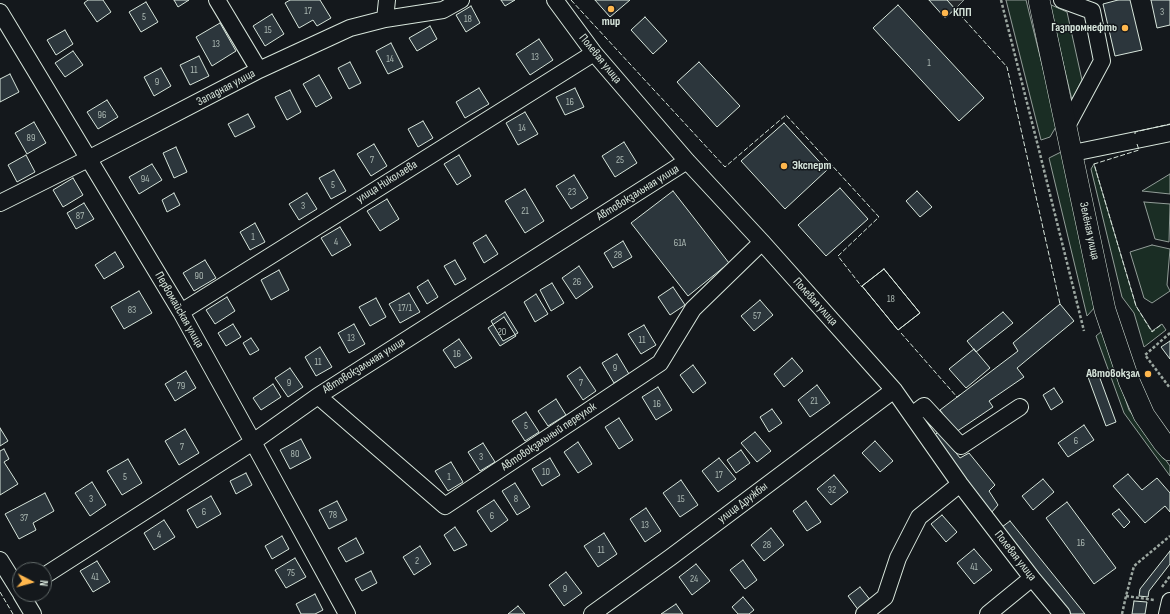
<!DOCTYPE html>
<meta charset="utf-8">
<style>
body{margin:0}
#map{position:relative;width:1170px;height:614px;overflow:hidden;background:#14181c;font-family:"Sofia Sans Condensed",sans-serif}
canvas{display:block}
.north{position:absolute;left:12px;top:562px;width:40px;height:40px;box-sizing:border-box;background:#14181c;border:1px solid #626a69;border-radius:50%;rotate:96deg;font-size:11px;font-weight:700;line-height:16px;text-align:center;color:#d8e6dc}
.north::after{content:'';display:block;margin:auto;width:14px;height:18px;background:#ffb74d;clip-path:polygon(50% 0,100% 100%,50% 72%,0 100%)}
</style>
<div id="map">
<canvas width="1170" height="614"></canvas>
<div class="north">N</div>
</div>
<script>
const g = document.querySelector('canvas').getContext('2d');
g.lineJoin = 'round';
function paint(path, color) { g.fillStyle = color; g.fill(path, 'evenodd'); }
const poly = rows => new Path2D(rows.map(r => 'M' + r).join(''));
function strokePath(path, color, width, dash) { g.strokeStyle = color; g.lineWidth = width; g.lineCap = dash ? 'butt' : 'round'; g.setLineDash(dash || []); g.stroke(path); }
function write(font, color, halo, rows, align = 'center') {
  g.font = font + ' "Sofia Sans Condensed",sans-serif'; g.lineWidth = 3; g.setLineDash([]); g.textBaseline = 'middle'; g.strokeStyle = halo; g.fillStyle = color; for (const [text, x, y, turn = 0] of rows) {
    g.save(); g.translate(x, y); g.rotate((+turn || 0) * Math.PI / 180); g.textAlign = isNaN(turn) ? turn : align; if (halo) g.strokeText(text, 0, 0); g.fillText(text, 0, 0); g.restore();
  }
}
const green = poly([
 [1006,0,1026,0,1057,125,1050,137,1041,140,1006,0],
 [1049,4,1067,12,1082,80,1072,100,1049,4],
 [1063,151,1096,306,1087,316,1049,158,1063,151],
 [1094,164,1136,306,1152,331,1162,324,1166,330,1144,347,1134,313,1122,297,1091,169,1094,164],
 [1170,174,1170,194,1142,191,1170,174],
 [1144,202,1170,204,1169,242,1155,239,1144,202],
 [1152,245,1170,249,1167,285,1170,291,1152,303,1144,298,1130,252,1152,245],
 [1102,331,1129,410,1170,466,1170,476,1124,413,1096,336,1102,331]
]);
paint(green, '#1a2d24');
strokePath(green, '#939e99', 1);
const parking = poly([
 [947,0,964,0,955,9,947,0]
]);
paint(parking, '#24282b');
strokePath(parking, '#939e99', 1);
const building = poly([
 [88,0,103,0,111,12,97,22,84,3,88,0],
 [174,0,189,0,178,7,174,0],
 [290,0,320,0,331,18,317,26,313,20,299,28,285,3,290,0],
 [501,0,515,0,505,6,501,0],
 [595,0,630,0,610,17,595,0],
 [929,0,947,0,955,9,945,18,929,0],
 [1118,0,1130,0,1142,50,1115,56,1103,4,1118,0],
 [1151,0,1170,0,1170,25,1157,28,1151,0],
 [146,2,158,22,141,32,129,12,146,2],
 [898,5,984,98,959,121,873,28,898,5],
 [471,6,480,23,466,32,456,15,471,6],
 [272,14,284,34,265,46,253,26,272,14],
 [645,17,667,41,653,54,631,30,645,17],
 [220,23,236,51,212,66,196,37,220,23],
 [430,26,437,39,417,51,409,38,430,26],
 [65,30,73,44,56,55,47,40,65,30],
 [539,39,553,60,530,75,516,54,539,39],
 [391,43,403,67,388,74,376,51,391,43],
 [73,51,83,65,65,77,55,63,73,51],
 [199,56,209,76,190,85,180,65,199,56],
 [350,62,361,83,349,89,338,68,350,62],
 [699,62,740,106,717,127,677,82,699,62],
 [161,68,171,86,154,96,144,77,161,68],
 [10,74,19,92,0,102,0,79,10,74],
 [319,75,332,98,316,107,303,84,319,75],
 [479,88,489,104,465,118,456,102,479,88],
 [575,88,584,107,565,115,556,97,575,88],
 [290,90,301,112,287,120,275,97,290,90],
 [107,100,118,117,98,129,87,112,107,100],
 [525,112,538,134,518,145,506,123,525,112],
 [248,114,255,127,235,137,228,124,248,114],
 [423,121,433,138,418,147,408,129,423,121],
 [34,122,46,143,27,154,15,133,34,122],
 [784,123,827,170,785,209,741,161,784,123],
 [624,142,637,163,615,177,602,156,624,142],
 [374,144,387,166,371,176,357,154,374,144],
 [176,147,187,172,174,178,163,153,176,147],
 [26,155,35,172,17,182,8,165,26,155],
 [459,155,471,176,457,185,444,164,459,155],
 [152,164,162,180,139,194,129,177,152,164],
 [334,170,346,191,331,199,319,178,334,170],
 [574,175,588,198,571,209,556,186,574,175],
 [73,178,83,195,63,207,53,190,73,178],
 [840,188,868,219,826,256,798,225,840,188],
 [525,189,544,221,525,233,505,201,525,189],
 [673,191,729,263,688,296,631,223,673,191],
 [917,191,932,207,920,217,906,201,917,191],
 [174,193,180,205,167,212,162,200,174,193],
 [307,193,317,209,299,220,289,204,307,193],
 [387,199,399,219,380,231,367,211,387,199],
 [84,203,94,219,76,229,67,213,84,203],
 [255,223,265,242,250,250,240,232,255,223],
 [340,227,351,245,332,256,321,238,340,227],
 [486,235,498,254,484,263,473,243,486,235],
 [623,241,632,257,613,268,604,253,623,241],
 [115,252,124,267,104,279,95,265,115,252],
 [205,260,216,278,194,291,183,273,205,260],
 [455,260,466,279,455,285,444,266,455,260],
 [579,266,593,287,576,299,562,278,579,266],
 [884,269,920,313,898,330,862,286,884,269],
 [884,269,920,313,898,330,862,286,884,269],
 [279,270,289,290,271,300,261,280,279,270],
 [428,280,438,297,427,304,417,287,428,280],
 [552,283,564,303,551,311,540,290,552,283],
 [673,287,685,305,670,315,658,297,673,287],
 [139,291,152,313,124,329,111,307,139,291],
 [409,293,420,312,400,323,389,304,409,293],
 [536,294,548,314,535,322,524,302,536,294],
 [227,297,235,311,215,324,206,310,227,297],
 [376,298,386,317,370,326,359,307,376,298],
 [760,300,773,315,754,331,741,316,760,300],
 [1060,304,1074,321,1017,368,1024,377,989,401,993,407,956,432,940,410,1018,351,1013,343,1060,304],
 [505,312,518,333,503,341,491,321,505,312],
 [1003,312,1013,323,976,352,967,341,1003,312],
 [504,317,516,336,500,346,488,328,504,317],
 [233,324,241,337,226,346,218,333,233,324],
 [354,324,365,344,349,353,338,333,354,324],
 [644,325,656,345,641,354,628,334,644,325],
 [251,338,259,350,250,355,243,343,251,338],
 [459,339,472,358,455,368,443,350,459,339],
 [1170,341,1170,359,1161,347,1170,341],
 [320,347,332,367,316,376,305,357,320,347],
 [974,349,990,368,966,388,949,369,974,349],
 [617,354,629,374,614,383,602,363,617,354],
 [792,358,803,371,784,387,774,374,792,358],
 [693,365,706,383,693,393,680,375,693,365],
 [580,367,596,391,583,400,567,376,580,367],
 [290,368,303,387,288,397,275,378,290,368],
 [186,371,196,388,175,401,165,384,186,371],
 [1098,373,1116,422,1106,426,1088,377,1098,373],
 [273,384,281,397,261,410,253,398,273,384],
 [817,385,830,403,810,417,798,400,817,385],
 [658,387,672,410,656,420,642,397,658,387],
 [1054,388,1063,402,1051,410,1043,395,1054,388],
 [556,399,566,415,548,426,538,411,556,399],
 [772,409,782,423,769,432,760,417,772,409],
 [526,412,539,432,525,441,512,421,526,412],
 [619,418,633,440,619,449,605,427,619,418],
 [1084,425,1094,440,1068,457,1058,443,1084,425],
 [0,428,8,441,0,446,0,428],
 [185,429,199,453,179,465,165,441,185,429],
 [939,431,960,458,969,453,995,485,989,491,998,505,991,513,933,437,939,431],
 [755,432,771,451,757,462,741,443,755,432],
 [301,439,311,458,290,469,280,450,301,439],
 [875,441,893,461,880,472,862,453,875,441],
 [578,442,592,464,578,473,564,452,578,442],
 [483,443,495,462,480,471,468,452,483,443],
 [4,449,9,459,4,462,18,484,0,495,0,451,4,449],
 [741,450,750,463,736,473,727,460,741,450],
 [550,458,560,475,542,486,532,469,550,458],
 [719,458,736,479,718,492,702,471,719,458],
 [128,459,142,483,122,495,107,471,128,459],
 [451,462,463,482,448,491,435,471,451,462],
 [246,473,252,485,236,494,230,481,246,473],
 [1128,474,1142,490,1157,478,1170,493,1170,512,1165,506,1145,523,1113,486,1128,474],
 [834,475,848,492,831,505,817,489,834,475],
 [1043,479,1054,492,1033,510,1022,496,1043,479],
 [681,480,698,505,680,517,663,493,681,480],
 [92,482,106,505,90,516,75,493,92,482],
 [515,483,530,507,517,515,502,491,515,483],
 [45,493,54,511,33,523,36,530,19,539,5,514,45,493],
 [211,496,221,514,197,528,187,510,211,496],
 [494,500,508,520,491,532,477,511,494,500],
 [337,501,347,520,329,529,319,510,337,501],
 [806,501,821,522,807,531,793,511,806,501],
 [1067,502,1116,568,1094,584,1046,518,1067,502],
 [646,508,661,531,645,542,630,519,646,508],
 [1119,509,1130,522,1124,528,1112,514,1119,509],
 [942,515,957,532,946,542,931,524,942,515],
 [164,520,175,537,154,550,144,533,164,520],
 [1010,521,1085,614,1071,614,1002,527,1010,521],
 [455,527,467,545,454,551,444,535,455,527],
 [771,528,784,545,764,561,751,545,771,528],
 [604,533,617,554,598,567,584,546,604,533],
 [282,536,289,549,272,559,265,546,282,536],
 [356,538,364,553,346,562,338,548,356,538],
 [420,546,431,564,414,575,403,557,420,546],
 [974,549,992,570,974,584,957,563,974,549],
 [1170,551,1170,564,1149,591,1148,597,1139,596,1140,589,1170,551],
 [295,558,306,577,286,588,275,570,295,558],
 [743,560,757,580,745,589,730,570,743,560],
 [97,561,110,582,93,592,80,571,97,561],
 [696,564,710,581,692,595,679,577,696,564],
 [371,571,377,583,362,591,355,579,371,571],
 [566,572,582,593,564,606,549,585,566,572],
 [860,587,871,601,859,611,848,596,860,587],
 [315,594,323,610,315,614,301,614,296,604,315,594],
 [743,597,754,610,749,614,738,614,732,607,743,597],
 [1134,601,1147,602,1145,614,1132,614,1134,601],
 [676,604,683,614,661,614,676,604],
 [518,606,525,614,508,614,518,606]
]);
paint(building, '#2c363c');
strokePath(building, '#d8e6dc', 1);
const minor = poly([
 [217,0,259,70],
 [555,0,594,53,687,161,762,242,894,390,960,484,1032,578,1062,614],
 [1062,0,1092,11,1102,61,1067,126],
 [0,12,181,312,253,442,347,614],
 [385,19,387,0],
 [1073,153,1170,133],
 [0,203,88,159,259,70,350,28,385,19,443,10,461,0],
 [181,312,594,53],
 [318,396,445,506,660,363,693,309,762,242],
 [912,415,924,406,961,446,1020,407],
 [0,560,20,592],
 [44,576,253,442,318,396,687,161],
 [21,594,33,614],
 [592,614,671,557,894,390],
 [864,614,885,597,898,558,919,517,960,484],
 [988,614,1032,578],
 [1167,614,1170,601]
]);
const major = poly([
 [1039,0,1105,310,1129,381,1144,415,1163,442,1170,450]
]);
strokePath(minor, '#d8e6dc', 18);
strokePath(major, '#d8e6dc', 22);
strokePath(poly([
 [1001,0,1038,146,1084,331],
 [1170,333,1145,355,1170,388],
 [1162,587,1170,576],
 [1126,596,1154,600],
 [1122,614,1126,596,1134,566,1170,536]
]), '#9da8a2', 2.5, [3, 2]);
strokePath(minor, '#14181c', 16);
strokePath(major, '#14181c', 21);
strokePath(poly([
 [571,0,725,167,786,115,879,217,838,256,862,287],
 [955,9,1007,67,1060,304,1059,305],
 [1135,134,1135,132,1170,124],
 [1137,144,1139,150,1094,164,1136,306,1152,332,1162,324],
 [901,333,957,397,960,395],
 [0,592,13,614]
]), '#d8e6dc', 1, [5, 2]);
for (const [x, y, r, color] of [
 [611,9,4,"#ffb74d"],
 [945,13,4,"#ffb74d"],
 [1125,28,4,"#ffb74d"],
 [784,166,4,"#ffb74d"],
 [1148,374,4,"#ffb74d"]
]) { const dot = new Path2D(); dot.arc(x, y, r, 0, 2 * Math.PI); g.fillStyle = color; g.fill(dot); strokePath(dot, '#14181c', 1.5); }
write('10px', '#adbab4', null, [
 ["17",308,11],
 ["3",1162,12],
 ["5",144,17],
 ["18",468,19],
 ["15",268,30],
 ["13",216,44],
 ["13",535,57],
 ["14",390,59],
 ["1",929,63],
 ["11",194,70],
 ["9",157,82],
 ["16",570,102],
 ["96",102,115],
 ["14",522,128],
 ["89",31,138],
 ["7",372,160],
 ["25",620,160],
 ["94",145,179],
 ["5",333,185],
 ["23",572,192],
 ["3",303,206],
 ["21",525,211],
 ["87",80,216],
 ["1",253,237],
 ["4",336,242],
 ["61А",680,243],
 ["28",618,255],
 ["90",199,276],
 ["26",577,282],
 ["18",891,299],
 ["17/1",405,308],
 ["83",132,310],
 ["57",757,316],
 ["20",502,332],
 ["13",351,338],
 ["11",642,340],
 ["16",457,354],
 ["11",318,362],
 ["9",615,368],
 ["9",289,383],
 ["7",581,383],
 ["79",181,386],
 ["21",814,401],
 ["16",657,404],
 ["5",526,426],
 ["6",1076,441],
 ["7",182,447],
 ["80",295,454],
 ["3",481,457],
 ["10",546,472],
 ["17",719,475],
 ["5",125,477],
 ["1",449,477],
 ["32",832,490],
 ["3",91,499],
 ["8",516,499],
 ["15",681,499],
 ["6",204,512],
 ["78",333,515],
 ["6",492,516],
 ["37",24,518],
 ["13",645,525],
 ["4",159,535],
 ["16",1081,543],
 ["28",767,545],
 ["11",601,550],
 ["2",417,561],
 ["41",974,567],
 ["75",291,573],
 ["41",95,577],
 ["24",694,579],
 ["9",565,589]
]);
write('bold 12px', '#d8e6dc', '#14181c', [
 ["КПП",953,13],
 ["тир",611,22,"center"],
 ["Газпромнефть",1117,28,"right"],
 ["Эксперт",792,166],
 ["Автовокзал",1140,374,"right"]
], 'left');
write('12px', '#d8e6dc', '#14181c', [
 ["Полевая улица",600,59,51],
 ["Западная улица",226,88,-28],
 ["улица Николаева",387,182,-32],
 ["Автовокзальная улица",638,193,-32],
 ["Зелёная улица",1089,231,78],
 ["Полевая улица",815,302,48],
 ["Первомайская улица",179,310,60],
 ["Автовокзальная улица",364,366,-32],
 ["Автовокзальный переулок",549,437,-34],
 ["улица Дружбы",743,503,-37],
 ["Полевая улица",1015,556,52]
]);
</script>
